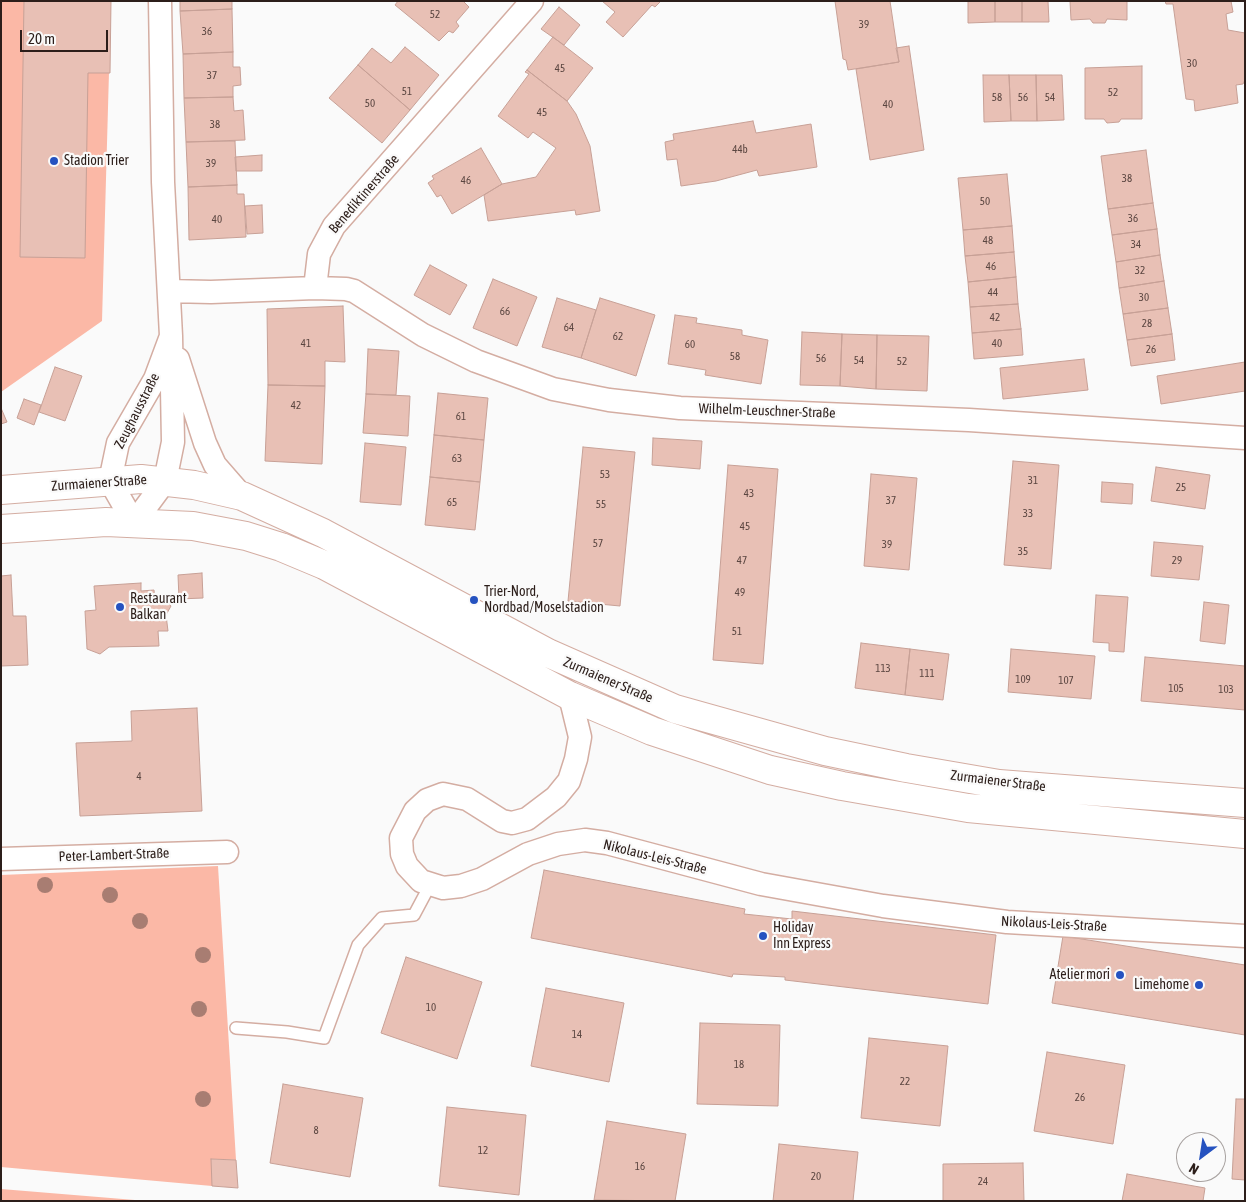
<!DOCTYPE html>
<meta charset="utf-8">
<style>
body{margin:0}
#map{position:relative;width:1246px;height:1202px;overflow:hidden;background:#fafafa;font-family:"Asap Condensed",sans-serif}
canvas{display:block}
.frame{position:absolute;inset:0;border:2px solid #2c1e1a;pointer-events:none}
.north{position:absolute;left:1176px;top:1132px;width:50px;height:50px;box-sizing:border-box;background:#fafafa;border:1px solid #a8a2a0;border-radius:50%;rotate:211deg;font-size:14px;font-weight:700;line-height:20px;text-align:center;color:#2c1e1a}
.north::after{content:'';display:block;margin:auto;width:18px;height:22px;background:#2552c0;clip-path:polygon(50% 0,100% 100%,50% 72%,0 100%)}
.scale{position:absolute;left:20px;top:30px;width:88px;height:22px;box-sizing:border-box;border:2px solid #2c1e1a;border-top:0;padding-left:6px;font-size:15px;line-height:18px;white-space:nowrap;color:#2c1e1a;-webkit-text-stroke:4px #fafafa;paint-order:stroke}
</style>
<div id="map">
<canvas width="1246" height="1202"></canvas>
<div class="frame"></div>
<div class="north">N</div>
<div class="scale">20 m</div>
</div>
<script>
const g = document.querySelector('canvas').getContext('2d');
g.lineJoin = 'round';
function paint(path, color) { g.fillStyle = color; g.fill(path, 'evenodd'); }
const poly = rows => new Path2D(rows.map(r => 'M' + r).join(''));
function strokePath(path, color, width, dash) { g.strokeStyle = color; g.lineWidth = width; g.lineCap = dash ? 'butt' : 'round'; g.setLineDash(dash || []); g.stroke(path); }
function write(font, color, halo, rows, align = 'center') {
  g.font = font + ' "Asap Condensed",sans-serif'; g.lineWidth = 4.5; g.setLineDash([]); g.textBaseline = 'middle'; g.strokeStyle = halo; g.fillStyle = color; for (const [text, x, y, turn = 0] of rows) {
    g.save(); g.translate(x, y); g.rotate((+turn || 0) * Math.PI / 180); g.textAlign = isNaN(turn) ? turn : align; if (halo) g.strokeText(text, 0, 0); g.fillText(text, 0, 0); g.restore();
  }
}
paint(poly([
 [1,1,111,1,102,321,1,392],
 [218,866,236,1160,212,1159,212,1186,1,1167,1,875],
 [1,1189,147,1201,1,1201]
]), '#fbb8a6');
const building = poly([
 [24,1,111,1,110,73,88,73,85,258,20,257,24,1],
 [180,1,232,1,232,9,180,11,180,1],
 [398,1,463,1,469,7,456,22,459,26,453,33,449,31,439,41,395,5,398,1],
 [602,1,661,1,655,7,652,5,623,37,606,22,615,12,602,1],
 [835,1,890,1,899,62,848,70,846,60,843,59,835,1],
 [968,1,995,1,995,22,968,23,968,1],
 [995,1,1022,1,1022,22,995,22,995,1],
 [1022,1,1048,1,1049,22,1022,22,1022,1],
 [1070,1,1127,1,1127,20,1107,19,1105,23,1093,23,1090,19,1071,20,1070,1],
 [1165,1,1231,1,1233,12,1226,14,1228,30,1245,33,1245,80,1243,84,1236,85,1238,103,1195,111,1194,100,1186,99,1173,4,1166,4,1165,1],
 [559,7,580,25,564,45,541,29,559,7],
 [232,9,233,52,183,54,180,11,232,9],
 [553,37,593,68,567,101,527,70,553,37],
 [909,46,924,150,870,160,856,69,899,62,896,48,909,46],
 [405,47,439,75,410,110,358,65,372,48,391,63,405,47],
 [233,52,233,67,240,67,241,85,233,86,233,97,184,98,183,54,233,52],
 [358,65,410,110,382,143,329,98,358,65],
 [1142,66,1142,119,1121,119,1119,122,1107,123,1104,119,1085,119,1085,68,1142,66],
 [527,70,567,101,576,114,590,146,600,211,576,215,575,210,488,221,484,195,502,184,536,177,556,148,533,132,528,138,498,116,529,74,525,72,527,70],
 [983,75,1009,75,1011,121,984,122,983,75],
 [1009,75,1036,75,1037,121,1011,121,1009,75],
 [1036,75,1062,75,1064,120,1037,121,1036,75],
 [233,97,234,111,243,110,245,140,186,142,184,98,233,97],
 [753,121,756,133,811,124,817,167,759,176,757,170,716,181,681,186,677,159,667,160,665,142,674,140,673,134,753,121],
 [235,141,237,185,188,187,186,142,235,141],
 [481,148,502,184,452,214,441,195,437,197,428,183,434,179,432,176,481,148],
 [1146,150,1153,203,1108,209,1101,156,1146,150],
 [262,155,262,171,236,171,235,157,262,155],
 [1007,174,1012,226,963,230,958,178,1007,174],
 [237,185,237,194,244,194,246,237,189,240,188,187,237,185],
 [1153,203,1157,229,1112,235,1108,209,1153,203],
 [262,205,263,233,247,234,245,206,262,205],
 [1012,226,1014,252,965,256,963,230,1012,226],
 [1157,229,1160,255,1116,262,1112,235,1157,229],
 [1014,252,1016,277,968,282,965,256,1014,252],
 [1160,255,1164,281,1119,288,1116,262,1160,255],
 [430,265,467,285,450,315,414,295,430,265],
 [1016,277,1018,304,970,307,968,282,1016,277],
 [493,279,537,297,517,346,473,328,493,279],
 [1164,281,1168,308,1123,314,1119,288,1164,281],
 [557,298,596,310,581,358,542,347,557,298],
 [600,298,655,315,636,376,581,358,600,298],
 [1018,304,1021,329,972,333,970,307,1018,304],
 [343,306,345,362,325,361,325,386,268,385,267,309,343,306],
 [1168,308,1172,334,1127,340,1123,314,1168,308],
 [675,315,697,318,696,323,742,330,742,335,768,340,761,384,705,375,706,370,668,364,675,315],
 [1021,329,1023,355,974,359,972,333,1021,329],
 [802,332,842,334,840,386,800,385,802,332],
 [842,334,877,335,876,389,840,386,842,334],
 [1172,334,1175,360,1131,366,1127,340,1172,334],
 [877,335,929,336,927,391,876,389,877,335],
 [368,349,399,351,396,395,366,394,368,349],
 [1084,359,1088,390,1003,399,1000,368,1084,359],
 [1245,362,1245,391,1161,404,1157,376,1245,362],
 [55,367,82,376,65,421,39,412,55,367],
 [268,385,325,386,322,464,265,461,268,385],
 [438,393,488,398,484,440,434,435,438,393],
 [366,394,410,396,408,436,363,433,366,394],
 [24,399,41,405,34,425,17,418,24,399],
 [1,408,7,422,1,424,1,408],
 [434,435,484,440,480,482,430,477,434,435],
 [653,438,702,441,700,469,652,465,653,438],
 [365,443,406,447,401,505,360,502,365,443],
 [583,447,635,452,620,606,568,601,583,447],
 [1013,461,1059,465,1051,569,1004,565,1013,461],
 [728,465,778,469,763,664,713,660,728,465],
 [1156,467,1210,475,1205,509,1151,501,1156,467],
 [871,474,917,478,909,570,864,566,871,474],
 [430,477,480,482,475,530,425,525,430,477],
 [1102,482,1133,484,1132,504,1101,502,1102,482],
 [1154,542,1203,546,1199,580,1151,576,1154,542],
 [202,573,203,598,179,599,178,575,202,573],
 [11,575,13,616,26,616,28,665,1,666,1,576,11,575],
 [141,583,141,591,154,590,155,600,165,599,171,606,166,615,168,631,158,631,159,646,109,647,100,654,87,649,85,611,96,610,94,586,141,583],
 [1096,595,1128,597,1124,652,1109,651,1109,643,1093,642,1096,595],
 [1204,602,1229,605,1225,644,1200,641,1204,602],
 [861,643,910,649,905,695,855,688,861,643],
 [910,649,949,654,943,700,905,695,910,649],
 [1011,649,1095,656,1091,699,1008,692,1011,649],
 [1145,657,1245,666,1245,710,1141,701,1145,657],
 [197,708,202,811,80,816,76,743,132,741,131,711,197,708],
 [544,870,745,909,744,914,792,919,792,911,996,935,988,1004,785,980,785,977,733,974,732,977,531,938,544,870],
 [1063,936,1245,965,1245,1035,1052,1003,1063,936],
 [406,957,482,982,457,1059,381,1033,406,957],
 [546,988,624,1003,609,1082,531,1066,546,988],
 [700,1023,780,1025,778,1106,697,1104,700,1023],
 [869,1038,948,1046,940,1126,861,1118,869,1038],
 [1047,1052,1125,1065,1113,1144,1034,1131,1047,1052],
 [283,1084,363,1098,350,1177,270,1163,283,1084],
 [1236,1099,1245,1099,1245,1180,1232,1179,1236,1099],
 [447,1107,526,1115,519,1195,439,1186,447,1107],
 [607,1121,686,1134,675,1201,594,1200,607,1121],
 [779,1144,858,1152,853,1201,773,1201,779,1144],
 [211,1159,236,1160,238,1188,212,1186,211,1159],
 [1023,1163,1024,1201,943,1201,943,1164,1023,1163],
 [1127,1174,1205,1188,1203,1201,1122,1201,1127,1174]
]);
paint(building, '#e8c0b5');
strokePath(building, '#c7a096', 1);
const service = poly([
 [236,1028,287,1032,324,1038,358,945,382,918,414,915,430,885]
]);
const minor = poly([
 [160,1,163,182,171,336,173,442,165,481,134,523,110,481,118,443,155,379,171,336],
 [315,288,319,254,334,226,532,1],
 [169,291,211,292,315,288,346,289,354,291,423,335,476,361,553,389,609,400,680,408,969,420,1245,438],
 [178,359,205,443,215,465,242,496],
 [570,696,580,737,576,759,569,781,556,797,527,819,512,823,502,821,467,799,443,794,427,800,415,811,401,838,402,854,407,866,421,881,443,888,461,886,482,879,528,854,558,844,585,840,607,843,761,884,883,906,1007,922,1245,936],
 [1,859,227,852]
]);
const primary = poly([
 [1,490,141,479,194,485,242,496,323,533,548,653,675,709,825,751,906,768,999,784,1245,803],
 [1,529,106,522,193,526,246,536,281,547,324,565,570,696,652,731,770,770,842,786,968,808,1245,834]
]);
strokePath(service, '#d4ada2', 14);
strokePath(minor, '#d4ada2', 25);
strokePath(primary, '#d4ada2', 30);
strokePath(service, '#fff', 11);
strokePath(minor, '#fff', 22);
strokePath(primary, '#fff', 28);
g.fillStyle = '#a87d72';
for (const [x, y] of [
 [45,885],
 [110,895],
 [140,921],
 [203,955],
 [199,1009],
 [203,1099]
]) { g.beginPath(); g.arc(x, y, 8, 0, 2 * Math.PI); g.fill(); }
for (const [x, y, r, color] of [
 [54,161,5,"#2552c0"],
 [474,600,5,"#2552c0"],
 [120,607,5,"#2552c0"],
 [763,936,5,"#2552c0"],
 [1120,975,5,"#2552c0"],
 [1199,985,5,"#2552c0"]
]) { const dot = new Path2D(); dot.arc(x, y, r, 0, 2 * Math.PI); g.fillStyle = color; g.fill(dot); strokePath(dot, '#fafafa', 2); }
write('11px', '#5b4641', null, [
 ["52",435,15],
 ["39",864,25],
 ["36",207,32],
 ["30",1192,64],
 ["45",560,69],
 ["37",212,76],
 ["51",407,92],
 ["52",1113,93],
 ["58",997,98],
 ["56",1023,98],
 ["54",1050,98],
 ["50",370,104],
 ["40",888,105],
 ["45",542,113],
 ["38",215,125],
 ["44b",740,150],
 ["39",211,164],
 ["38",1127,179],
 ["46",466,181],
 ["50",985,202],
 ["36",1133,219],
 ["40",217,220],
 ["48",988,241],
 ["34",1136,245],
 ["46",991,267],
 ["32",1140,271],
 ["44",993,293],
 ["30",1144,298],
 ["66",505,312],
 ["42",995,318],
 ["28",1147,324],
 ["64",569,328],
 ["62",618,337],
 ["41",306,344],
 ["40",997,344],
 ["60",690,345],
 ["26",1151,350],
 ["58",735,357],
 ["56",821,359],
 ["54",859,361],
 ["52",902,362],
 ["42",296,406],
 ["61",461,417],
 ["63",457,459],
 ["53",605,475],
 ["31",1033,481],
 ["25",1181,488],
 ["43",749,494],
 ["37",891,501],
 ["65",452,503],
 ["55",601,505],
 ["33",1028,514],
 ["45",745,527],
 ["57",598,544],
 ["39",887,545],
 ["35",1023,552],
 ["47",742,561],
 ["29",1177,561],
 ["49",740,593],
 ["51",737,632],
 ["113",883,669],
 ["111",927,674],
 ["109",1023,680],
 ["107",1066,681],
 ["105",1176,689],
 ["103",1226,690],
 ["4",139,777],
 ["10",431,1008],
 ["14",577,1035],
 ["18",739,1065],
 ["22",905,1082],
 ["26",1080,1098],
 ["8",316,1131],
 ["12",483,1151],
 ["16",640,1167],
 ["20",816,1177],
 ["24",983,1182]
]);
write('14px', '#2c1e1a', '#fafafa', [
 ["Stadion Trier",64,161],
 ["Trier-Nord,",484,592],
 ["Nordbad/Moselstadion",484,608],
 ["Restaurant",130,599],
 ["Balkan",130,615],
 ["Holiday",773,928],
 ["Inn Express",773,944],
 ["Atelier mori",1110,975,"right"],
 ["Limehome",1189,985,"right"]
], 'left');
write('14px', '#2c1e1a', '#fafafa', [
 ["Benediktinerstraße",364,194,-49],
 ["Zeughausstraße",137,411,-63],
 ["Wilhelm-Leuschner-Straße",767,411,2],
 ["Zurmaiener Straße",99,483,-4],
 ["Zurmaiener Straße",608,680,23],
 ["Zurmaiener Straße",998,781,7],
 ["Peter-Lambert-Straße",114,855,-2],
 ["Nikolaus-Leis-Straße",655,857,14],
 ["Nikolaus-Leis-Straße",1054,924,3]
]);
</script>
